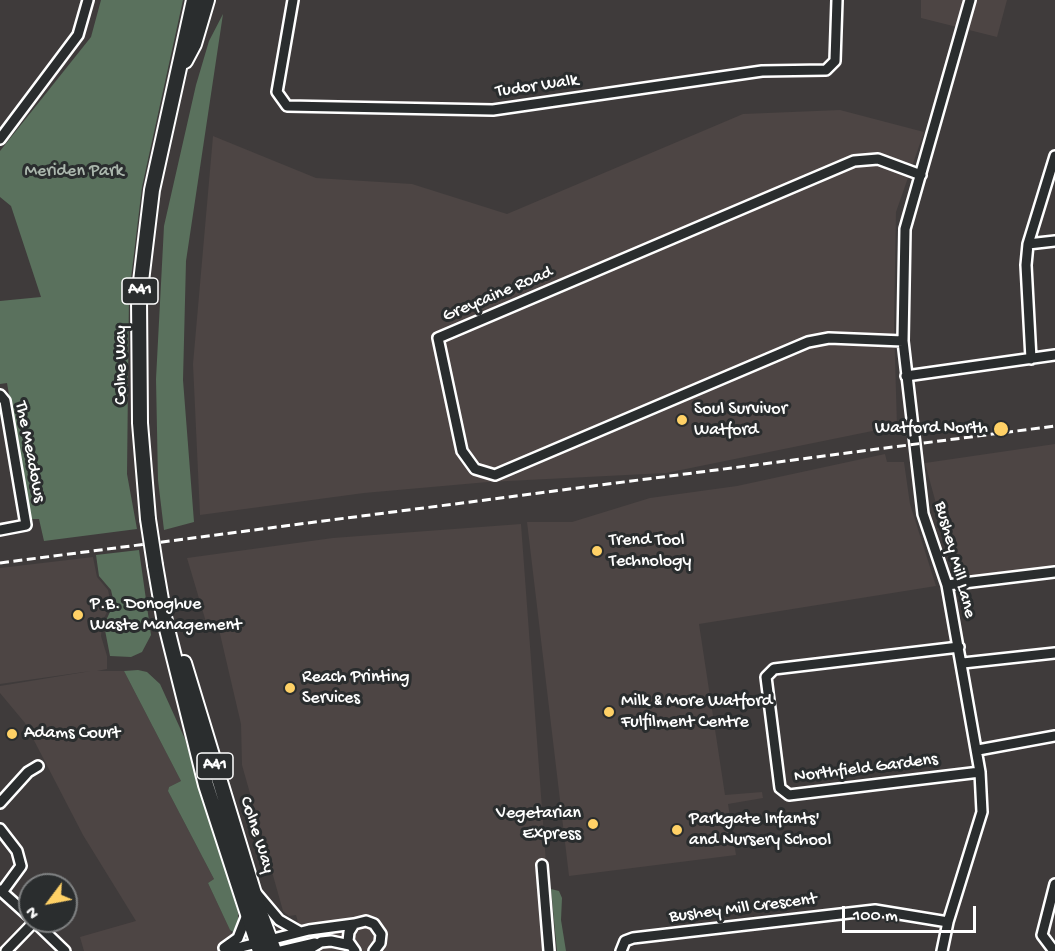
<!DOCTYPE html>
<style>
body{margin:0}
#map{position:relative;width:1055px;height:951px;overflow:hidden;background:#3f3b3b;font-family:"Gochi Hand",sans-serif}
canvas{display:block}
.north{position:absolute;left:18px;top:873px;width:60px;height:60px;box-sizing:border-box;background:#2a2d2e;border:2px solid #7f8182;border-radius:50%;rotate:238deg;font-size:16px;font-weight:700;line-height:24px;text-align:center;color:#fff}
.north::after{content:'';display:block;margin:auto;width:21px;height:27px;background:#ffd166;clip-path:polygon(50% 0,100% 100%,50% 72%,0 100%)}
.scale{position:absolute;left:842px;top:906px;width:134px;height:27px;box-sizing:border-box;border:3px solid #fff;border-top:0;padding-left:8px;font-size:18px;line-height:21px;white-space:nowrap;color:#fff;-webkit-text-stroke:4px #2a2d2e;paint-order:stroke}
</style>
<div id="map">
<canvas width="1055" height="951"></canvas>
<div class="north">N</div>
<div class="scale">100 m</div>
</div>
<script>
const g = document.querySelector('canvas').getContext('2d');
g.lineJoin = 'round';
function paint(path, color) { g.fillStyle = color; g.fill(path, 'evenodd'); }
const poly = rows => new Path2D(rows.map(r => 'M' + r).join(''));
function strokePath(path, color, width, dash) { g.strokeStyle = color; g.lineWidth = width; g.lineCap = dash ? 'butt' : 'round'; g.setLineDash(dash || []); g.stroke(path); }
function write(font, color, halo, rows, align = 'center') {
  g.font = font + ' "Gochi Hand",sans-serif'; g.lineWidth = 6; g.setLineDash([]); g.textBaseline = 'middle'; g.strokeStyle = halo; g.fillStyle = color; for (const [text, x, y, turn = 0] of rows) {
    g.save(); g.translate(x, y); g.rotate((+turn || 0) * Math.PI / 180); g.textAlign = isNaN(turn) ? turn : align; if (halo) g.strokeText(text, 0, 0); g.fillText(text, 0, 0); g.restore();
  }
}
paint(poly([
 [921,0,1007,0,997,37,921,18],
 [840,110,924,132,896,212,894,324,897,426,666,473,488,482,364,493,200,515,193,364,213,136,316,178,412,184,507,214,743,114],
 [1055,444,1055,572,958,585,925,463],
 [885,454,887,462,904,462,910,504,936,586,699,624,725,795,762,792,763,798,728,804,736,855,569,876,527,522,572,522,650,498,737,486],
 [521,524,548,890,556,951,306,951,296,915,289,916,283,911,242,765,241,724,217,621,206,622,187,558,333,538],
 [93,557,97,577,108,590,111,604,103,620,101,636,107,656,107,669,97,671,124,671,181,781,169,787,168,791,214,879,208,883,240,951,84,951,80,937,136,921,83,835,25,723,0,693,0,686,91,671,0,684,0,568]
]), '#4d4544');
paint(poly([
 [101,0,183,0,142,187,129,295,127,474,137,529,44,541,39,519,30,519,7,383,0,384,0,301,41,297,11,206,0,197,0,151,91,37],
 [223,14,186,261,183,380,194,522,164,530,158,480,156,379,164,226,196,85,209,41],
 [139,550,151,635,142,652,131,657,110,656,104,625,114,603,111,590,99,576,96,555],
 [138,670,147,672,160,684,185,739,238,912,238,923,233,932,230,930,208,883,214,879,168,791,169,787,181,781,124,671],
 [551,889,559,891,562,898,561,920,566,951,557,951]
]), '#5a715d');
const minor = poly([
 [293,0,277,92,287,106,493,110,762,71,826,70,835,61,837,0],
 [0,139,78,35,88,0],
 [1028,244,1055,241],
 [903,341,829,338,808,342,495,475,475,469,462,451,438,338,854,161,878,159,921,175],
 [1031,359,1026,265,1028,244,1055,156],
 [906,376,1055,355],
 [0,395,5,401,26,525,0,530],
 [947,585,1055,572],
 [959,647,774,669,766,677,780,788,789,795,980,772],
 [963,663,1055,653],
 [978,750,1055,736],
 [0,803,28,772,38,766],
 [0,829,17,851,21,866,2,892],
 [542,865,549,951],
 [0,890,30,917],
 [257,894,279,920,300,932],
 [34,921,65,951],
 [224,948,238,938,247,915],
 [6,951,35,921],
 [225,951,309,930,354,924],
 [281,951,315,943],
 [306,951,321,942,331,941,350,945],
 [355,951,348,941,349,932,354,924,366,921,374,924,381,934,380,943,374,951],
 [621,951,625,941,633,938,875,910,948,922],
 [942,951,948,922,982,812,980,772,947,585,923,514,903,341,905,229,970,0],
 [1054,951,1042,935,1055,884]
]);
const highway = poly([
 [185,61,194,44,207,0],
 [148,519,140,423,139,298,152,190,194,0],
 [155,565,164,617,206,785,260,951],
 [184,663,259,910,274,951]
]);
strokePath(minor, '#fff', 14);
strokePath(highway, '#fff', 18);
strokePath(minor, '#2a2d2e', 9);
strokePath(highway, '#2a2d2e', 14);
strokePath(poly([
 [0,563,1055,426]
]), '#fff', 3, [9, 4.5]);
const highwayBridge = poly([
 [148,519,155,565]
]);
strokePath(highwayBridge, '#fff', 18, []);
strokePath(highwayBridge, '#2a2d2e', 14);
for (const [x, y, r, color] of [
 [682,420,6,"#ffd166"],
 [1001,429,8,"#ffd166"],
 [597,551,6,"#ffd166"],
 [78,615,6,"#ffd166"],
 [290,688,6,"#ffd166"],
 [609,712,6,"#ffd166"],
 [12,734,6,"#ffd166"],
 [593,824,6,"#ffd166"],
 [677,830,6,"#ffd166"]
]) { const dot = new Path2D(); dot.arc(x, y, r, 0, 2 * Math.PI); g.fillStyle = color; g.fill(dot); strokePath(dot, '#2a2d2e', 2); }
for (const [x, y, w] of [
 [140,291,36],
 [215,766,36]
]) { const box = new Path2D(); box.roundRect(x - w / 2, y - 13, w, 26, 4.5); g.fillStyle = '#2a2d2e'; g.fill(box); strokePath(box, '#fff', 1.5); }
write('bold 16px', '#fff', null, [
 ["A41",140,291],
 ["A41",215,766]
]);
write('18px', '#fff', '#2a2d2e', [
 ["Tudor Walk",537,87,-8],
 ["Greycaine Road",498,295,-23],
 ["Colne Way",122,365,-90],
 ["The Meadows",29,452,79],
 ["Bushey Mill Lane",954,560,75],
 ["Northfield Gardens",866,769,-7],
 ["Colne Way",256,835,72],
 ["Bushey Mill Crescent",743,909,-7]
]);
write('18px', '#acb8ae', '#2a2d2e', [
 ["Meriden Park",74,172]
]);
write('18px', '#fff', '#2a2d2e', [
 ["Soul Survivor",694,410],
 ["Watford",694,431],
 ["Watford North",988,429,"right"],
 ["Trend Tool",609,541],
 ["Technology",609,562],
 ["P.B. Donoghue",90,605],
 ["Waste Management",90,626],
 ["Reach Printing",302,678],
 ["Services",302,699],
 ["Milk & More Watford",621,702],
 ["Fulfilment Centre",621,723],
 ["Adams Court",24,734],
 ["Vegetarian",581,814,"right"],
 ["Express",581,835,"right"],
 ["Parkgate Infants'",689,820],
 ["and Nursery School",689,841]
], 'left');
</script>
